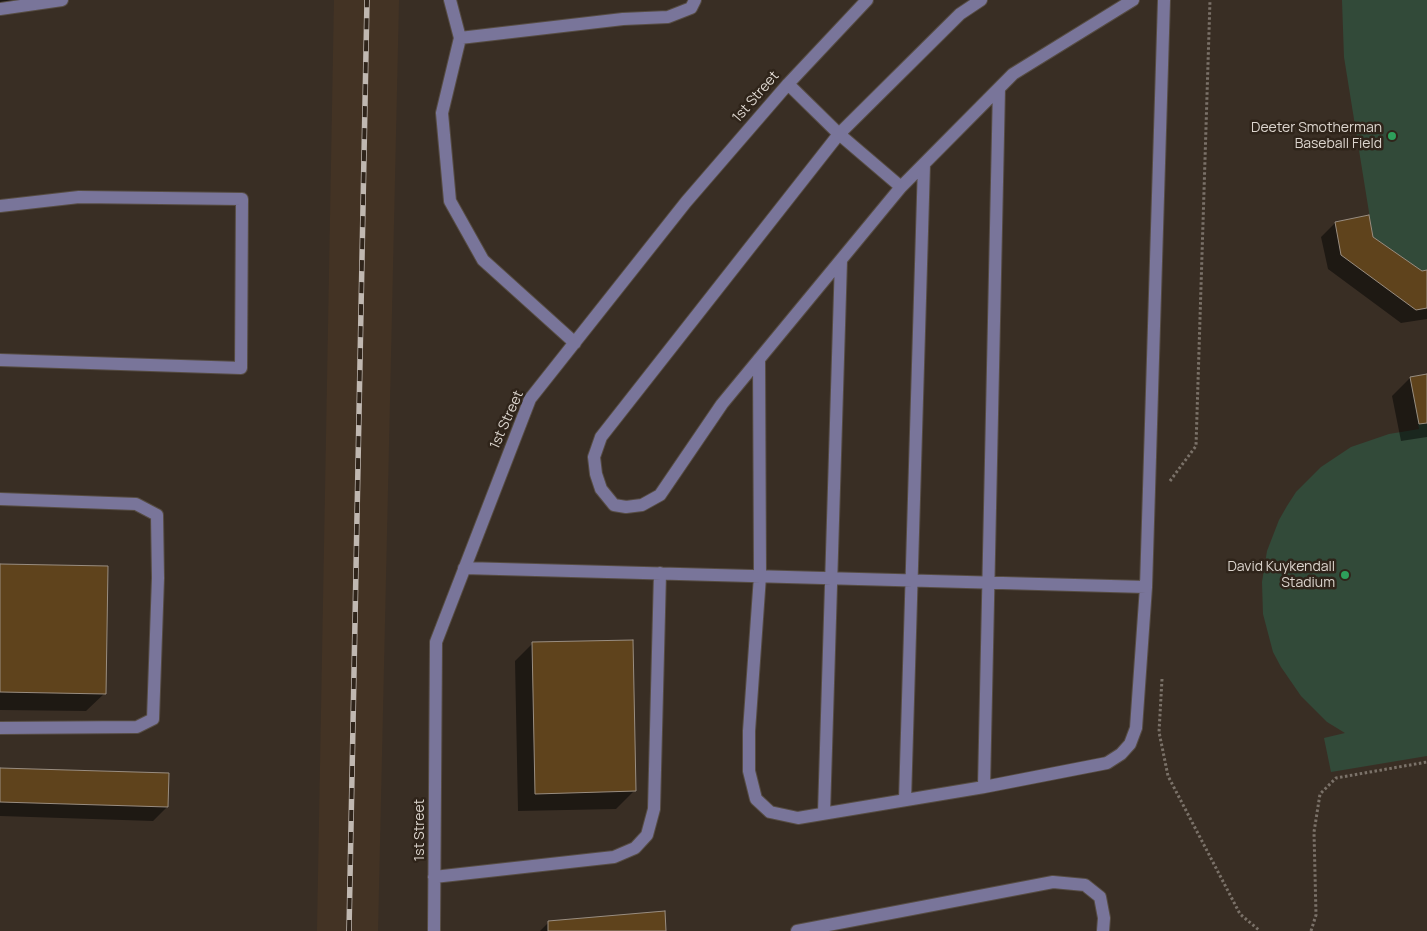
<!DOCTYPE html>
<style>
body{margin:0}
canvas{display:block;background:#392e24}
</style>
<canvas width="1427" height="931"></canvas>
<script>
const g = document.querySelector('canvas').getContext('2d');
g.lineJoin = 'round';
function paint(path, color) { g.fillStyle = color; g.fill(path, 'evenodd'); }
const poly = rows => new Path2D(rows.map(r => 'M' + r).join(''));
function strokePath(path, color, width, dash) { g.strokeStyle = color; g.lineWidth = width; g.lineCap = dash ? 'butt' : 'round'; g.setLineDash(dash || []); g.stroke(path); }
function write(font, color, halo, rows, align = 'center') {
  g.font = font + ' Manrope,sans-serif'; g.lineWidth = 5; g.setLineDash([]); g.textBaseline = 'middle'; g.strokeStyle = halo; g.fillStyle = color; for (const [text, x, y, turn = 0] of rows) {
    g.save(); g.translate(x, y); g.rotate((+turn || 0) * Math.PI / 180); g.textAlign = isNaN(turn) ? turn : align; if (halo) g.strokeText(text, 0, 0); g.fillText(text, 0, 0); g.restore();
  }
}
paint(poly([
 [334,0,399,0,378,931,317,931]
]), '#433324');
paint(poly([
 [1342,0,1427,0,1427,271,1423,272,1373,237,1344,57],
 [1427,374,1427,756,1331,772,1324,738,1345,733,1327,722,1301,696,1281,667,1273,652,1263,614,1262,582,1267,551,1279,520,1287,506,1296,492,1321,467,1351,447,1389,434,1419,429,1410,377]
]), '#324a39');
paint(poly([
 [0,0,22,0,0,4],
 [1335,223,1421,272,1427,271,1427,319,1401,323,1328,269,1321,237],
 [1427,375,1427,437,1401,441,1392,396,1410,378],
 [0,566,105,693,86,711,0,710],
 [533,643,634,791,616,809,518,811,515,661],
 [0,769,167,807,153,821,0,816],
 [548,923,665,931,540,931]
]), '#0007');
const building = poly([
 [1369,215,1373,237,1422,271,1427,270,1427,308,1416,310,1341,255,1335,222,1369,215],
 [1427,374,1427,423,1419,424,1410,377,1427,374],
 [0,564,108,566,106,694,0,692,0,564],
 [633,640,636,791,535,794,532,642,633,640],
 [0,768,169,773,168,807,0,802,0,768],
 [665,911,666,931,548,931,548,921,665,911]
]);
paint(building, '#5f431c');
strokePath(building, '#998d80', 1);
const minor = poly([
 [450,0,460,38,442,113,450,201,483,260,575,343],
 [981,0,960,14,839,134,601,437,594,457,596,474,601,489,614,505,626,507,642,505,660,495,722,404,901,187,1013,74,1133,0],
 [0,9,62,0],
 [460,38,623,19,668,17,691,8,695,0],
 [788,84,839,134,901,187],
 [0,206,79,197,242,199,241,368,0,360],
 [759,359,760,576,749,731,749,771,756,799,770,812,798,818,984,787,1107,763,1121,754,1130,744,1136,728,1146,587,1164,0],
 [0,499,136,504,157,515,158,578,153,719,137,727,0,728],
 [464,568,1146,587],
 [984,787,999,88],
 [905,800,924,164],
 [824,813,841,260],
 [434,877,614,857,635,848,647,835,654,809,660,573],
 [434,931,436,642,530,399,686,202,788,84,867,0],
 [797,931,1053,882,1085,885,1100,897,1104,918,1103,931]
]);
strokePath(minor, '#564c43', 14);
strokePath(poly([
 [1170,481,1196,446,1210,0],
 [1162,679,1159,732,1168,776,1240,914,1260,931],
 [1311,931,1316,915,1314,832,1320,794,1336,778,1427,762]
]), '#7b7269', 3, [2.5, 2.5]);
strokePath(minor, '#79759a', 12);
const rail = poly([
 [349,931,367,0]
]);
strokePath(rail, '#c0b8b1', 5.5);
strokePath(rail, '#2f241a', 4, [11]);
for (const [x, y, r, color] of [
 [1392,136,5,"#2e9e5b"],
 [1345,575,5,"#2e9e5b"]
]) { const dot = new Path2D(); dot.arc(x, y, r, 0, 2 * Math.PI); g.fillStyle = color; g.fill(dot); strokePath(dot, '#2f241a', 2); }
write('14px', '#dcd5ce', '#2f241a', [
 ["1st Street",756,97,-49],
 ["1st Street",507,420,-66],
 ["1st Street",420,830,-90]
]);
write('14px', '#dcd5ce', '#2f241a', [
 ["Deeter Smotherman",1382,128],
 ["Baseball Field",1382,144],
 ["David Kuykendall",1335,567],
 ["Stadium",1335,583]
], 'right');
</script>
